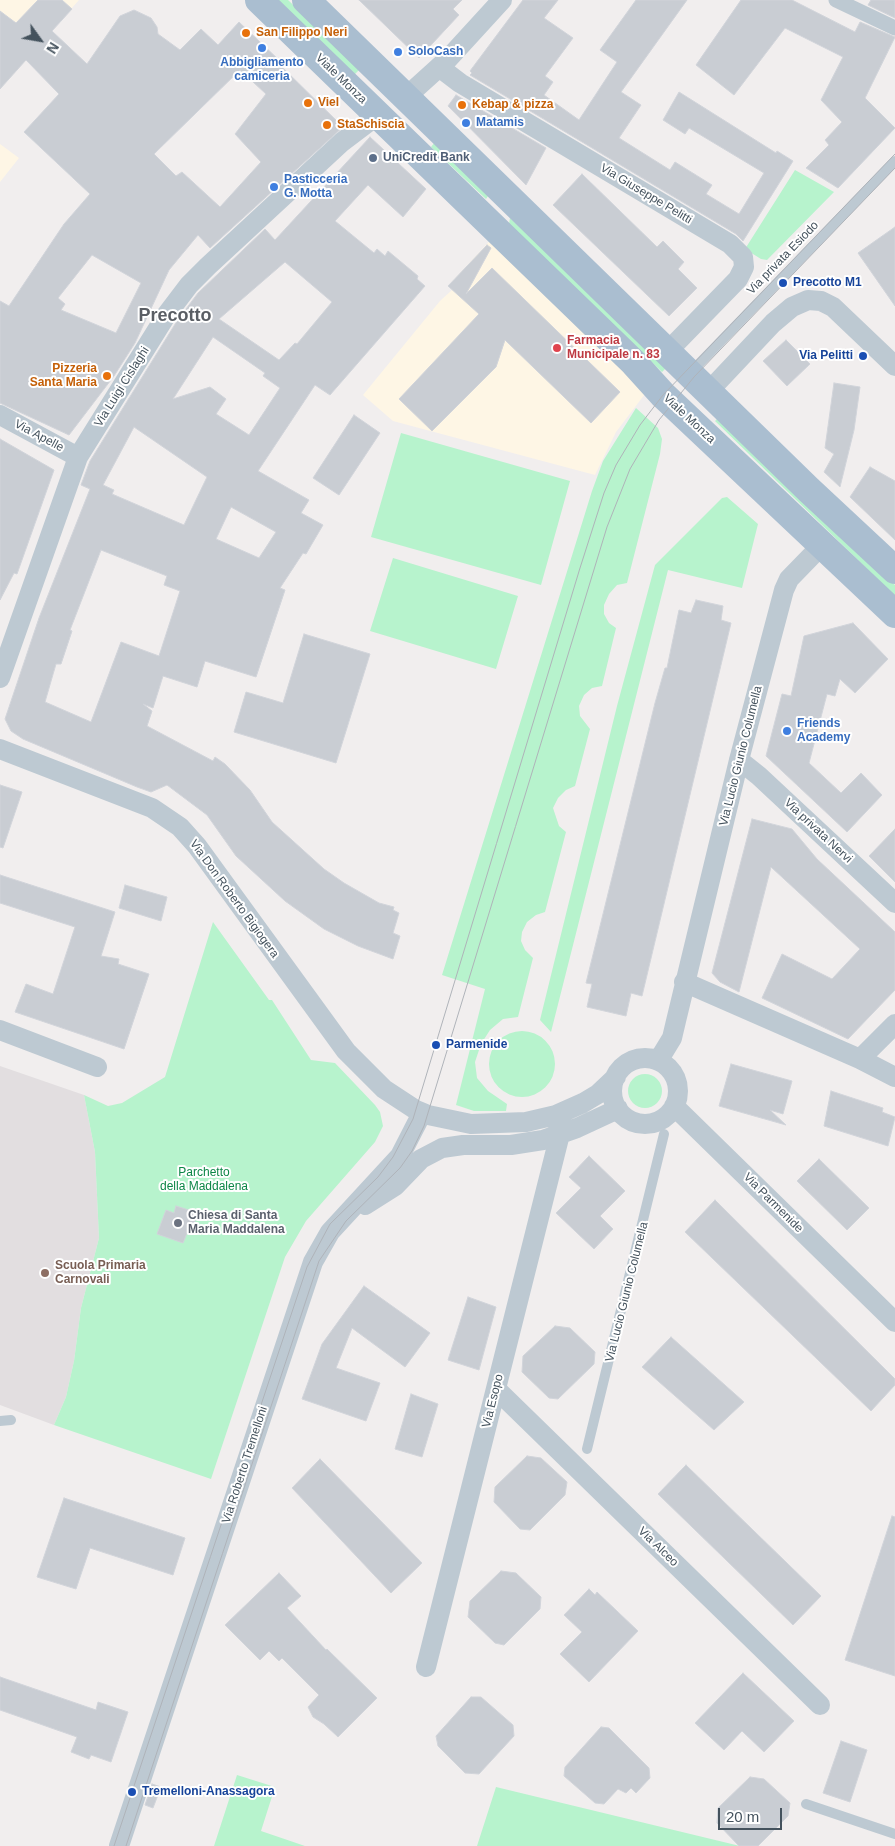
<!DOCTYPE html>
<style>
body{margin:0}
#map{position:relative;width:895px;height:1846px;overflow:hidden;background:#f1eeee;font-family:Arial,sans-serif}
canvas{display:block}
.north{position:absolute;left:15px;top:15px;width:50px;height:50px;-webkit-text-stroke:4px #fff;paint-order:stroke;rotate:122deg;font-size:14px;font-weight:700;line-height:20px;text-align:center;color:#44525d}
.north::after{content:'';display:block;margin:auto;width:18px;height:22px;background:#44525d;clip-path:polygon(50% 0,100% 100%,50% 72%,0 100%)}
.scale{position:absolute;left:718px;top:1808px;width:64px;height:22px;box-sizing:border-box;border:2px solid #44525d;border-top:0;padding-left:6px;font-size:15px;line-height:18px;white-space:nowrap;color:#44525d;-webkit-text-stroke:4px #fff;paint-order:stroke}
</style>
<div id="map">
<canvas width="895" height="1846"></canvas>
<div class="north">N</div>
<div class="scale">20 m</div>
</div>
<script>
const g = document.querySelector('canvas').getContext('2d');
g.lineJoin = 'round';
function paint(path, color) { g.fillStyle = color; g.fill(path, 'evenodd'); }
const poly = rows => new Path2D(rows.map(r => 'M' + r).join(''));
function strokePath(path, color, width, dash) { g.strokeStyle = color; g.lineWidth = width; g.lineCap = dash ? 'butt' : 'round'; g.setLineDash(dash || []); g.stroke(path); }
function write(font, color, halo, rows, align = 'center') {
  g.font = font + ' Arial,sans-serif'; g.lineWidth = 4; g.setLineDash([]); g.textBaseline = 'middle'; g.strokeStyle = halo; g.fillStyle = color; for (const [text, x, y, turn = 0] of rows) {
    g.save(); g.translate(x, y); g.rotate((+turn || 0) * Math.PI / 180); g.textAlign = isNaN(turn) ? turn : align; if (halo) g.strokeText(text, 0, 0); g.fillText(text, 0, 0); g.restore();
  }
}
paint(poly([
 [0,0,79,0,0,89],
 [0,144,19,158,0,182],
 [498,232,648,390,616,432,595,475,393,421,363,395,440,301,452,290,448,286]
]), '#fef6e5');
paint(poly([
 [0,1066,84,1095,95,1152,99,1238,81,1308,74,1361,66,1397,54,1425,0,1405]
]), '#e2dee0');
paint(poly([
 [276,0,288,0,360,69,354,75],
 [435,142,488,196,486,199,431,147],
 [795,170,834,192,767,260,761,259,745,249],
 [510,218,668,366,662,372,509,224],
 [636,408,658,428,662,439,660,454,627,583,617,585,609,594,604,605,604,614,609,623,616,628,602,686,592,688,584,695,579,706,580,716,590,729,575,786,566,790,558,798,553,808,559,826,566,832,545,912,536,915,527,922,522,932,521,941,525,950,533,958,518,1017,503,1019,490,1030,481,1044,475,1062,477,1078,488,1091,507,1104,506,1111,474,1111,456,1105,485,989,442,975,592,491,603,461],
 [720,416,895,585,895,596,715,421],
 [401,433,570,481,541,585,371,537],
 [727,497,758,524,742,588,668,570,551,1032,540,1020,617,706,655,565,722,498],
 [393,558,518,596,496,669,370,631],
 [213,922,269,1000,272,1000,311,1060,335,1063,375,1105,380,1112,383,1126,375,1142,306,1221,285,1257,211,1479,54,1425,66,1397,74,1361,81,1308,99,1238,95,1152,84,1095,108,1106,122,1103,165,1077],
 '489 1064a33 33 0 1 1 66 0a33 33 0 1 1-66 0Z',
 '628 1091a17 17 0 1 1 34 0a17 17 0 1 1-34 0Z',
 [237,1775,275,1787,261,1831,305,1846,214,1846],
 [496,1787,740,1846,477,1846]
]), '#b7f3cd');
const building = poly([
 [38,0,62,0,72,9,52,31,87,64,120,16,134,10,151,18,157,27,158,34,180,50,201,29,218,45,239,22,280,61,278,63,343,127,210,248,198,235,169,270,135,343,114,376,69,435,0,403,0,301,9,306,64,224,90,194,24,132,59,94,26,60,0,89,0,11,16,23,38,0],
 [240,70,266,94,235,134,261,162,220,207,182,172,176,176,154,154,240,70],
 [92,255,141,283,116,333,61,310,65,304,58,298,92,255],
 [359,0,462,0,453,9,459,15,419,58,359,0],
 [523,0,558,0,544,18,573,38,545,76,553,82,544,95,579,120,617,62,600,50,636,0,687,0,621,92,641,105,619,138,670,170,675,162,712,185,706,194,739,214,764,173,689,128,685,134,663,120,679,92,776,153,777,151,793,161,743,241,736,234,470,75,472,73,470,71,523,0],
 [741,0,792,0,855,32,860,22,895,37,865,98,895,128,838,188,806,168,829,145,825,140,842,122,821,100,843,57,785,28,734,95,696,65,741,0],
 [871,0,895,0,895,18,868,5,871,0],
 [456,95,546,148,526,185,448,106,456,95],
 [370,137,426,189,403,217,368,185,335,221,374,253,377,249,385,256,388,251,418,276,417,279,425,286,330,395,315,385,258,471,309,500,301,513,323,525,306,554,303,553,280,588,285,590,256,677,205,661,197,687,163,676,153,708,143,704,152,711,147,726,213,761,215,757,225,764,250,790,272,822,324,869,344,883,379,903,394,907,393,910,399,913,393,933,400,936,393,959,358,946,324,929,285,901,236,856,207,815,167,785,151,792,137,787,23,739,11,731,5,719,39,618,90,489,81,485,90,461,177,321,198,293,265,229,275,240,370,137],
 [285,262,332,302,297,344,295,343,279,360,219,319,285,262],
 [213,337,265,373,263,376,280,388,249,435,216,414,226,399,210,387,173,399,213,337],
 [134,427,207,477,184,525,112,494,114,490,103,485,134,427],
 [231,507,276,532,259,558,216,539,231,507],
 [101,550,167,576,164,585,180,591,159,656,121,642,91,722,45,702,56,664,61,664,72,631,70,630,101,550],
 [582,174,657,247,663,241,684,262,678,269,697,288,669,316,553,205,582,174],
 [895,227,895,306,858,253,895,227],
 [487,245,491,248,466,294,492,268,620,392,591,423,505,340,496,367,432,431,399,399,479,314,448,286,487,245],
 [786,340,810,364,787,386,763,361,786,340],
 [834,383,860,387,854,430,840,487,824,472,834,454,825,448,834,383],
 [354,415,380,433,339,495,313,478,354,415],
 [0,439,54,470,17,574,14,573,0,600,0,439],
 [870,467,895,481,895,540,850,497,870,467],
 [696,600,723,606,721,620,731,623,642,996,631,993,626,1016,587,1007,592,984,586,983,655,703,665,668,667,668,679,610,691,613,696,600],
 [853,623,888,659,855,693,840,679,835,696,827,694,809,763,841,793,861,773,882,795,847,832,766,756,782,694,791,696,804,636,853,623],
 [304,634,370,654,336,763,234,732,246,692,283,703,304,634],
 [0,785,22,792,3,848,0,847,0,785],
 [752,819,792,829,817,859,895,932,895,990,848,1039,762,998,782,954,832,979,860,949,771,867,739,992,720,982,712,973,752,819],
 [895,829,895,882,869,856,895,829],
 [0,875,115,912,101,956,119,959,118,964,149,974,124,1049,15,1012,26,984,53,994,75,927,0,903,0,875],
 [125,885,167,897,161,921,119,908,125,885],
 [731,1064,792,1081,783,1114,770,1110,786,1125,719,1106,731,1064],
 [831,1091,883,1108,882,1112,895,1117,888,1146,824,1126,831,1091],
 [589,1156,625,1191,600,1216,613,1229,594,1249,556,1213,581,1188,569,1177,589,1156],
 [819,1159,869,1208,847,1230,797,1181,819,1159],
 [715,1200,895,1379,895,1385,871,1411,685,1232,715,1200],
 [176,1206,198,1213,190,1234,187,1233,183,1243,157,1234,166,1210,174,1213,176,1206],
 [364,1286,430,1333,405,1367,352,1328,336,1368,380,1383,366,1421,302,1399,322,1344,364,1286],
 [468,1297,496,1307,479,1370,448,1360,468,1297],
 [555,1326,570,1328,595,1352,594,1364,558,1399,549,1398,522,1372,523,1356,555,1326],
 [671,1337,744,1402,714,1430,642,1367,671,1337],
 [411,1394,438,1404,422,1457,395,1449,411,1394],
 [527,1456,541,1458,567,1482,565,1495,530,1530,520,1529,494,1502,495,1487,527,1456],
 [320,1459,422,1563,391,1593,292,1488,320,1459],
 [686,1465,821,1596,793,1625,658,1494,686,1465],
 [64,1498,185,1538,173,1575,90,1548,76,1589,37,1577,64,1498],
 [892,1516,895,1517,895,1676,845,1660,892,1516],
 [501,1571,516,1573,541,1597,540,1609,504,1645,495,1643,468,1617,470,1601,501,1571],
 [279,1573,301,1596,287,1608,326,1650,327,1649,377,1698,338,1737,324,1724,313,1717,308,1707,319,1695,282,1658,279,1661,269,1651,260,1660,225,1625,279,1573],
 [589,1589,595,1595,597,1592,638,1631,589,1682,560,1654,582,1632,564,1615,589,1589],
 [743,1673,794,1721,764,1752,742,1731,724,1750,695,1723,743,1673],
 [0,1677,96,1710,98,1702,128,1712,111,1762,91,1755,89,1759,71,1752,77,1737,0,1710,0,1677],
 [471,1697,481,1697,513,1725,514,1736,479,1774,465,1773,438,1746,436,1736,471,1697],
 [601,1727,609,1728,649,1768,650,1778,636,1793,631,1788,626,1793,618,1789,604,1804,595,1803,564,1776,565,1767,601,1727],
 [841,1741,867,1750,850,1802,823,1793,841,1741],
 [750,1777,764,1779,790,1803,788,1816,758,1846,739,1846,717,1823,718,1808,750,1777],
 [152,1784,161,1787,153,1808,145,1805,152,1784]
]);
paint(building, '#c9cdd3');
strokePath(building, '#d1d4da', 1);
strokePath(poly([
 [691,372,895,161],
 [0,1421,11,1420],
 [587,1449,664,1134],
 [806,1804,895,1834]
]), '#bdc9d2', 10);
strokePath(poly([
 [836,0,895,28]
]), '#bdc9d2', 15);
strokePath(poly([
 [439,67,460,83,730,244,743,257,744,267,738,279,667,352],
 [406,97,448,59,502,0],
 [709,391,773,323,792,307,808,300,821,301,833,307,895,366],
 [0,415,78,457],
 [0,678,78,457,167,314,189,285,208,266,342,142,379,114],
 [0,749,152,808,180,827,197,846,346,1051,384,1089,416,1110,428,1115,471,1124,526,1122,556,1115,583,1103,598,1094,616,1077],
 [739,760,759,776,895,903],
 [684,982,860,1059,895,1077],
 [0,1030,97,1067],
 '612 1091a33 33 0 1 1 66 0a33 33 0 1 1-66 0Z',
 [860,1059,895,1024],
 [658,1061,672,1038,676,1021,739,760,784,590,789,579,823,544],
 [674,1106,895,1322],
 [365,1205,395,1186,421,1159,442,1148,463,1145,511,1145,543,1140,577,1128,618,1109],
 [496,1389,820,1705],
 [426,1667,560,1134,556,1115],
 [119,1846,313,1262,330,1232,400,1156,422,1113]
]), '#bdc9d2', 20);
strokePath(poly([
 [259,0,634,363,663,395,895,614],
 [306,0,809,490,895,570]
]), '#aabed0', 28);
strokePath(poly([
 [114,1846,307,1267,330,1224,378,1177,393,1157,413,1119,580,568,604,493,616,465,640,425,663,395,895,154],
 [126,1846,319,1261,346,1221,400,1168,412,1151,424,1126,607,527,630,469,659,420,694,377,895,168]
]), '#afb3b9', 1);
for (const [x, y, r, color] of [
 [246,33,5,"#e8710a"],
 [262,48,5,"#3f7fe0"],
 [398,52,5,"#3f7fe0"],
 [308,103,5,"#e8710a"],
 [462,105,5,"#e8710a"],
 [466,123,5,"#3f7fe0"],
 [327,125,5,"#e8710a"],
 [373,158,5,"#5c6f8a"],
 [274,187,5,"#3f7fe0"],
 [783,283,5,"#1a4fb4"],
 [557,348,5,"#e0444e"],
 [863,356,5,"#1a4fb4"],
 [107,376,5,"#e8710a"],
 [787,731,5,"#3f7fe0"],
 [436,1045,5,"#1a4fb4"],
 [178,1223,5,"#6b7280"],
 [45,1273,5,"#8d6e63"],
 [132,1792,5,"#1a4fb4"]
]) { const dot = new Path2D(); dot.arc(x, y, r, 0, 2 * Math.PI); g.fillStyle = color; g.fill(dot); strokePath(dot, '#fff', 2); }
write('bold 12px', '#c56008', '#fff', [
 ["San Filippo Neri",256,33],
 ["Viel",318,103],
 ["Kebap & pizza",472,105],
 ["StaSchiscia",337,125],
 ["Pizzeria",97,369,"right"],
 ["Santa Maria",97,383,"right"]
], 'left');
write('bold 12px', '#366cbe', '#fff', [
 ["SoloCash",408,52],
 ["Abbigliamento",262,63,"center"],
 ["camiceria",262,77,"center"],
 ["Matamis",476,123],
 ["Pasticceria",284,180],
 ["G. Motta",284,194],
 ["Friends",797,724],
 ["Academy",797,738]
], 'left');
write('12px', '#44525d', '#fff', [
 ["Viale Monza",341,79,44],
 ["Via Giuseppe Pelitti",646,194,31],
 ["Via privata Esiodo",783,258,-46],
 ["Via Luigi Cislaghi",122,387,-58],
 ["Viale Monza",689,419,43],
 ["Via Apelle",39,436,28],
 ["Via Lucio Giunio Columella",741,756,-76],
 ["Via privata Nervi",818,831,43],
 ["Via Don Roberto Bigiogera",234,899,54],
 ["Via Parmenide",773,1203,45],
 ["Via Lucio Giunio Columella",627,1292,-76],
 ["Via Esopo",493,1401,-76],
 ["Via Roberto Tremelloni",245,1465,-72],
 ["Via Alceo",658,1547,44]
]);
write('bold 12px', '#4e5e75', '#fff', [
 ["UniCredit Bank",383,158]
], 'left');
write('bold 12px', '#164399', '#fff', [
 ["Precotto M1",793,283],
 ["Via Pelitti",853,356,"right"],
 ["Parmenide",446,1045],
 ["Tremelloni-Anassagora",142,1792]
], 'left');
write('bold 12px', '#be3a42', '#fff', [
 ["Farmacia",567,341],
 ["Municipale n. 83",567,355]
], 'left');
write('12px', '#0d8647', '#fff', [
 ["Parchetto",204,1173],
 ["della Maddalena",204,1187]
]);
write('bold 12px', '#5b616d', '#fff', [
 ["Chiesa di Santa",188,1216],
 ["Maria Maddalena",188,1230]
], 'left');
write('bold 12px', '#785e54', '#fff', [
 ["Scuola Primaria",55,1266],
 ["Carnovali",55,1280]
], 'left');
write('bold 18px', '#5a5e64', '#fff', [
 ["Precotto",175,316]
]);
</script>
